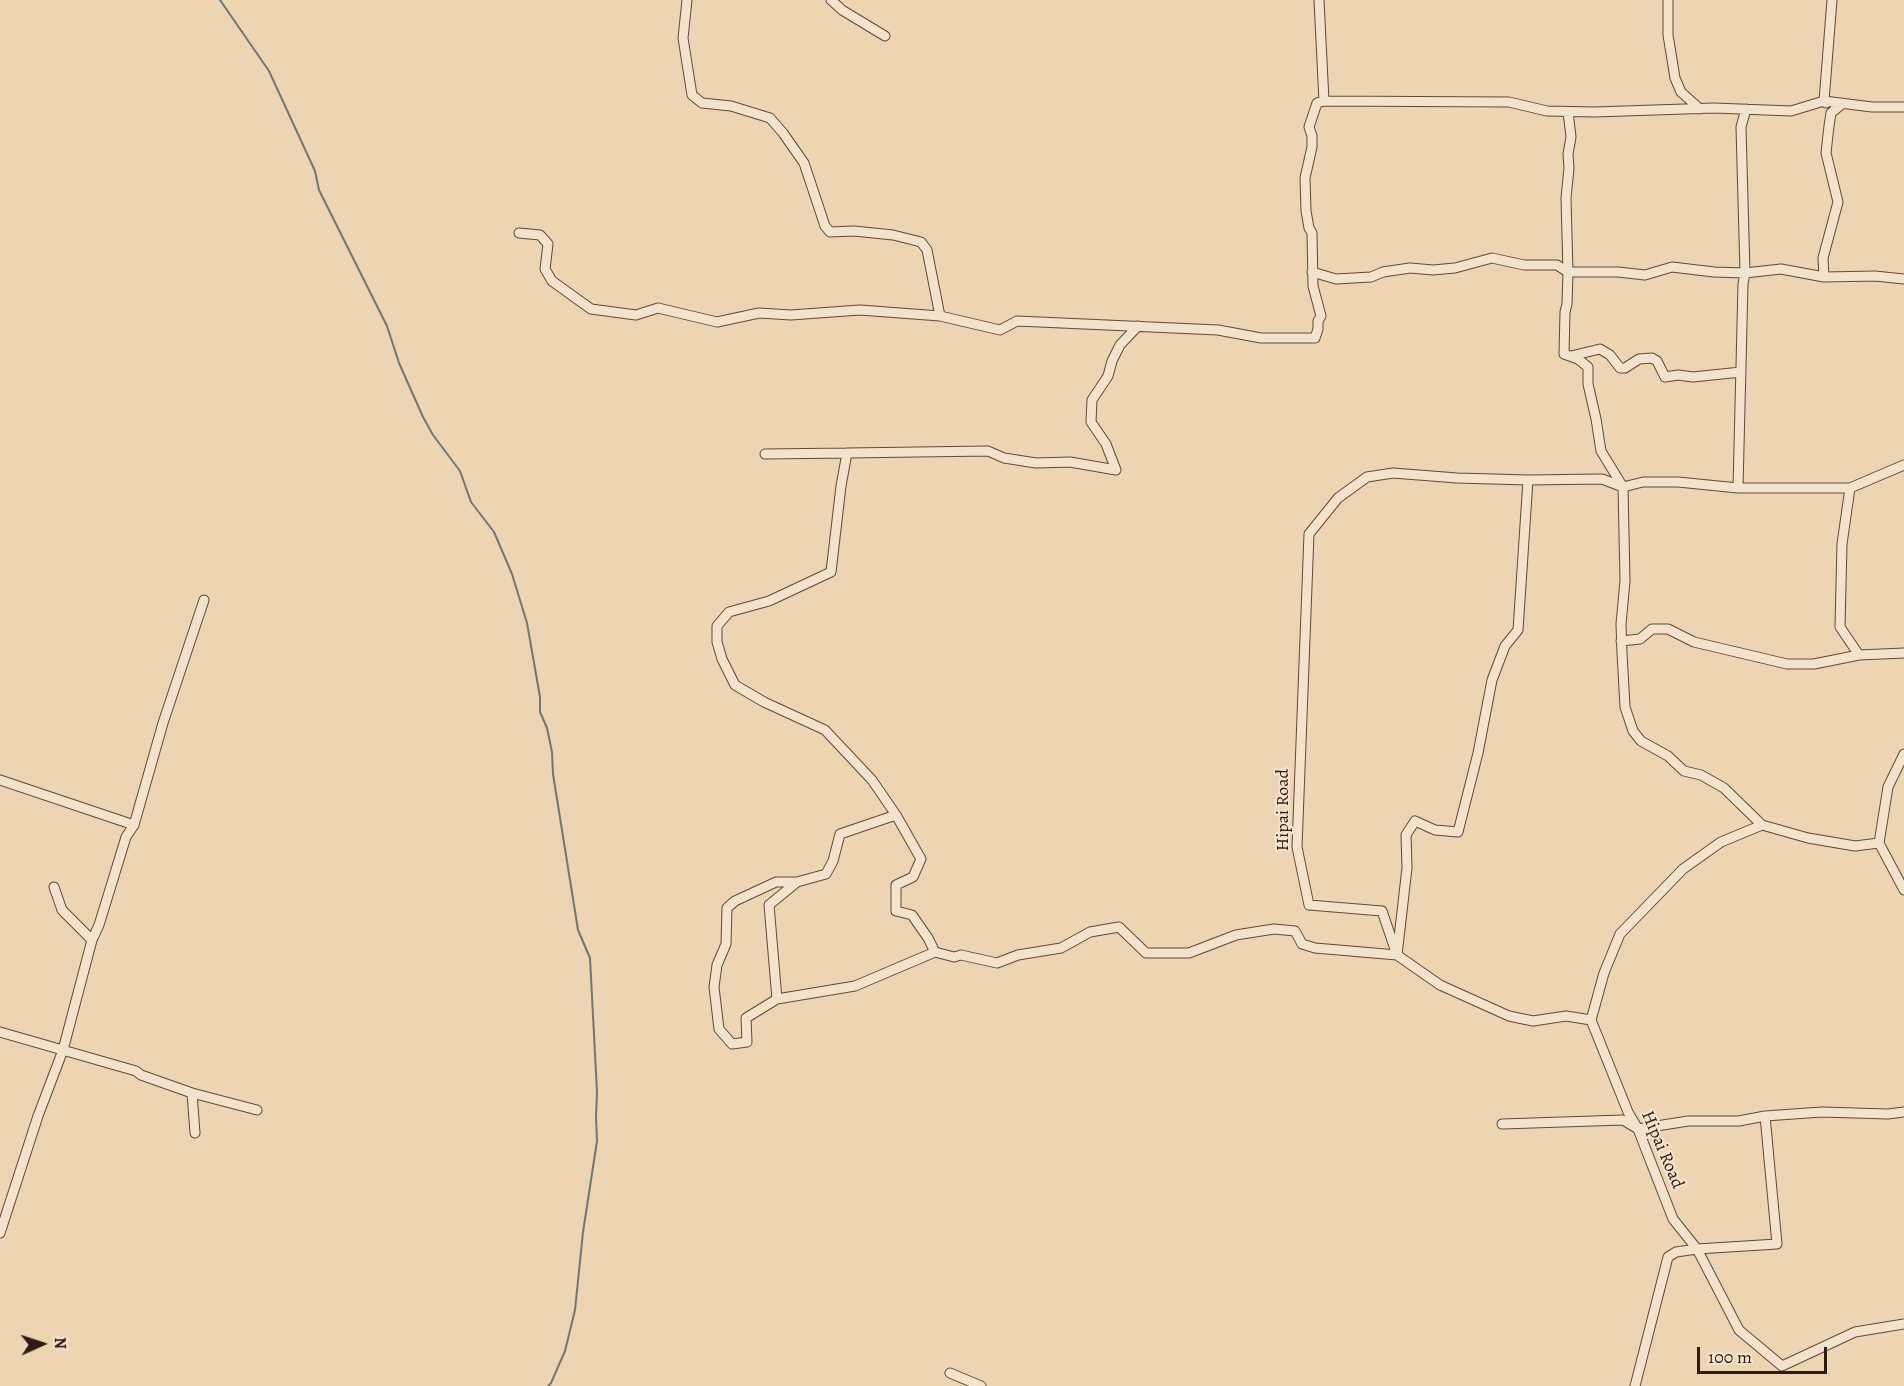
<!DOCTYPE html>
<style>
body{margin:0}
#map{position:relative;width:1904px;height:1386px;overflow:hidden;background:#edd4b2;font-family:Alegreya,serif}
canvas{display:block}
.north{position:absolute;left:12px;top:1314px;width:60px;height:60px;-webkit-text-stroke:4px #f3e3cd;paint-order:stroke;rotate:87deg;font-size:16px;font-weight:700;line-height:24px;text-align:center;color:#2d1d10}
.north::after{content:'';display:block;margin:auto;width:21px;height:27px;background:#2d1d10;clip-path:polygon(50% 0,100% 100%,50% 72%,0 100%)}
.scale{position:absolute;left:1697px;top:1347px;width:130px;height:27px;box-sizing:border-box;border:3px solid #2d1d10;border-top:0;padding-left:8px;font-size:18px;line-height:21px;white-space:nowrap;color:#2d1d10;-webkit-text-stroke:4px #f3e3cd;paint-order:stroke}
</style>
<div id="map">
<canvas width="1904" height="1386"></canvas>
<div class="north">N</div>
<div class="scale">100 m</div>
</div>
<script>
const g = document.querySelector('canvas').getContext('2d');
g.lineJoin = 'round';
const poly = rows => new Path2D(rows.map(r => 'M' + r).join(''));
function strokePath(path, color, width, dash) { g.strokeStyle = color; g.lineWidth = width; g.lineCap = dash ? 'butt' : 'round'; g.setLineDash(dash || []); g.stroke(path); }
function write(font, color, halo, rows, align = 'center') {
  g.font = font + ' Alegreya,serif'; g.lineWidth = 4.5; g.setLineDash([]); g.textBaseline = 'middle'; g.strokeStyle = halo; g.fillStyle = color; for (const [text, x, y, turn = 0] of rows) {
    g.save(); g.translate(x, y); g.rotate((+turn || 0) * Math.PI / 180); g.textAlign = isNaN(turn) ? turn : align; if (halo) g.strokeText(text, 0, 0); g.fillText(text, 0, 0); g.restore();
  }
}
strokePath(poly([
 [220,0,269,71,315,171,319,190,387,326,399,363,423,417,433,435,460,471,471,502,494,532,512,574,527,623,540,697,540,712,547,728,552,752,553,774,578,930,590,958,597,1092,596,1117,597,1141,583,1232,575,1310,565,1351,551,1383,548,1386]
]), '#717874', 2);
const minor = poly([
 [687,0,683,38,692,95,702,103,731,106,770,118,783,133,804,163,825,226,830,232,854,231,893,235,921,242,927,250,940,316],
 [831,0,842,10,885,36],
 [1319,0,1324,101,1509,102,1547,111,1595,112,1714,108,1791,111,1824,101,1872,107,1904,107],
 [1668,0,1668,35,1675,78,1681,92,1700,109],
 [1826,103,1824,101,1832,0],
 [519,233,540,235,548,244,545,269,552,281,591,309,636,315,658,308,717,322,759,313,791,315,860,310,940,316,1000,330,1017,321,1218,330,1261,338,1315,338,1318,329,1318,321,1321,316,1313,286,1312,233,1309,228,1306,211,1305,178,1312,147,1312,136,1309,127,1317,103,1324,101],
 [1312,272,1336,279,1371,277,1383,272,1410,268,1433,270,1455,268,1492,258,1524,265,1557,265,1568,272,1566,198,1569,168,1568,154,1571,137,1568,112],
 [1824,277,1875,276,1904,279],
 [1138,326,1120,345,1112,361,1108,376,1092,400,1091,422,1106,444,1116,470,1070,462,1036,463,1004,458,988,451,847,453,841,486,831,572,769,601,729,612,717,626,717,642,722,659,735,685,764,702,825,730,872,780,896,815,921,859,913,877,896,885,896,911,912,915,928,938,935,952,954,957,961,955,997,963,1018,955,1061,948,1090,932,1119,927,1146,953,1189,953,1236,935,1274,929,1295,931,1302,944,1315,948,1397,955,1407,868,1406,835,1415,821,1435,830,1458,832,1478,753,1492,680,1505,646,1518,630,1528,480],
 [1571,356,1600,349,1610,355,1620,368,1625,368,1639,359,1652,358,1657,361,1665,377,1678,375,1693,377,1741,372],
 [765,454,847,453],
 [1904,465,1850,488,1738,488,1678,482,1643,482,1623,487,1602,479,1528,480,1457,478,1393,473,1367,477,1338,498,1309,534,1297,847,1309,905,1382,911,1397,955,1440,985,1509,1016,1533,1021,1566,1016,1591,1020,1628,1112,1638,1129,1673,1219,1697,1249,1739,1330,1782,1366,1855,1332,1904,1324],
 [1738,488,1743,284,1745,273,1741,127,1746,109],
 [1850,488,1842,544,1840,627,1859,655],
 [1621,641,1640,639,1652,629,1668,629,1694,642,1787,664,1814,664,1859,655,1904,653],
 [1904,754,1888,787,1879,843,1904,890],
 [0,780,134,825],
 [1762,825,1724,788,1701,775,1684,771,1668,756,1641,741,1633,731,1625,707,1622,653,1621,624,1625,581,1623,487,1601,451,1596,419,1588,384,1588,367,1578,359,1564,354,1565,312,1567,304,1568,272,1618,272,1645,275,1672,267,1714,272,1745,273,1781,269,1824,277,1823,258,1838,202,1826,153,1829,126,1831,113,1842,104],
 [797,882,769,905,777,999,746,1018,747,1042,732,1044,719,1029,714,987,717,965,726,944,727,908,735,901,776,882,797,882,826,874,833,861,840,834,896,815],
 [54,887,62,910,92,940],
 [777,999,855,986,935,952],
 [1591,1020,1604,973,1620,934,1683,869,1721,842,1762,825,1808,838,1855,846,1879,843],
 [0,1032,136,1071,141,1075,192,1093,257,1110],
 [192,1093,195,1133],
 [1502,1124,1623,1120,1638,1129,1688,1121,1739,1121,1765,1116,1822,1112,1888,1114,1904,1112],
 [0,1233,38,1116,63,1050,92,940,99,925,126,837,134,825,163,723,204,600],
 [950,1373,981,1386],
 [1635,1386,1668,1257,1676,1252,1697,1249,1777,1244,1765,1116]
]);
strokePath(minor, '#5d4b38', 11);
strokePath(minor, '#f3e3cd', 9);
write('18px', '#2d1d10', '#f3e3cd', [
 ["Hipai Road",1284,810,-90],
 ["Hipai Road",1662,1150,67]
]);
</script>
